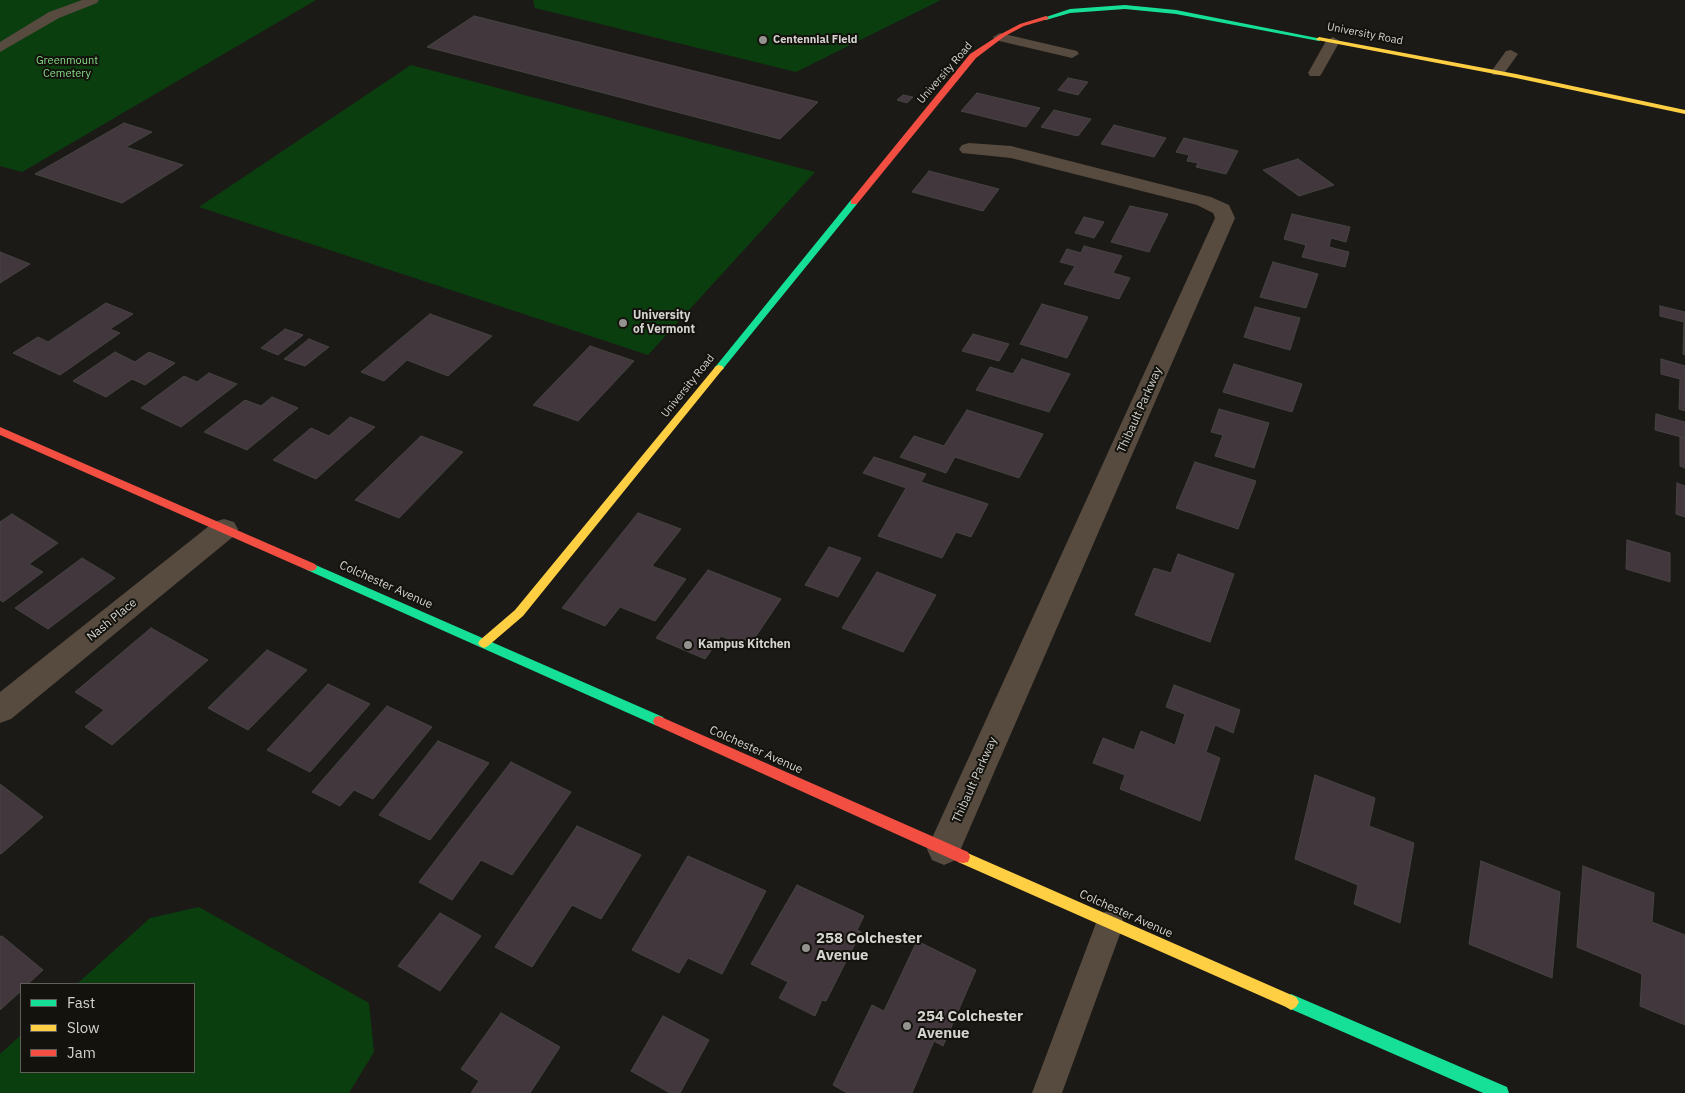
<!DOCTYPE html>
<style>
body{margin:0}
#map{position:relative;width:1685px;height:1093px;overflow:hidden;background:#1b1a16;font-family:"IBM Plex Sans",sans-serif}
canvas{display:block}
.legend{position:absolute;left:20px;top:983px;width:175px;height:90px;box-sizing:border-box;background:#13120c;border:1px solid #605f5a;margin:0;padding:6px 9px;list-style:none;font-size:15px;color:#d4d3cf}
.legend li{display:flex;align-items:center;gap:10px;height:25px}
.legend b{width:25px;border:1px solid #605f5a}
</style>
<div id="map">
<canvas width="1685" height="1093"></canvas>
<ul class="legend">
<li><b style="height:6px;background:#16e098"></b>Fast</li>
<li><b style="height:6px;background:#ffcf43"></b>Slow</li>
<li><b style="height:6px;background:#f24e42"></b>Jam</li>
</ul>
</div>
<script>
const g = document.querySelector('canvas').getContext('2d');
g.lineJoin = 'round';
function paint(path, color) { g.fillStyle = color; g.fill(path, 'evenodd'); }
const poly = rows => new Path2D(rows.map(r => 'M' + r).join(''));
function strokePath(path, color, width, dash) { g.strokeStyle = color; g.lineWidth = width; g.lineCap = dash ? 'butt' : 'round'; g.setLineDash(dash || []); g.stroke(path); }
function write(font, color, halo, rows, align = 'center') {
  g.font = font + ' "IBM Plex Sans",sans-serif'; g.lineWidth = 4; g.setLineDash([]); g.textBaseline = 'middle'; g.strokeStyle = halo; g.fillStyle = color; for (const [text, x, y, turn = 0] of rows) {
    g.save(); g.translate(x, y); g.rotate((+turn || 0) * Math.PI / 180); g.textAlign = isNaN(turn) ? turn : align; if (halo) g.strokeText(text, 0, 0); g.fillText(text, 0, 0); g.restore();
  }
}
paint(poly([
 [0,0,316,0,22,172,0,166],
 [533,0,941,0,796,72,535,8],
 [411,65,815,172,648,355,199,207],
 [199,907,369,1003,374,1052,349,1093,0,1093,0,1054,21,1035,21,1072,194,1072,194,984,77,984,150,918]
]), '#0b3e0f');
const building = poly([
 [474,16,818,102,780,139,427,47,474,16],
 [1068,78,1088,82,1078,95,1058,90,1068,78],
 [977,93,1040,108,1026,127,961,111,977,93],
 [903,95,913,97,907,103,897,100,903,95],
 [1054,110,1091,119,1078,136,1041,127,1054,110],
 [124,123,152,132,126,147,183,165,122,203,35,174,124,123],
 [1114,125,1166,138,1154,157,1101,144,1114,125],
 [1184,138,1238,151,1226,174,1196,167,1198,163,1187,161,1189,155,1176,152,1184,138],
 [1298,159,1334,185,1299,196,1263,170,1298,159],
 [929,171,999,189,983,211,912,192,929,171],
 [1130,206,1168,214,1149,252,1111,242,1130,206],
 [1292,214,1350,227,1346,242,1331,238,1329,247,1349,252,1345,267,1302,257,1306,245,1284,239,1292,214],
 [1084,217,1104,222,1094,238,1075,233,1084,217],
 [1084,246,1122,256,1113,273,1130,278,1119,299,1064,284,1075,266,1060,262,1067,249,1081,253,1084,246],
 [0,252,30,264,0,283,0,252],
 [1273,262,1318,274,1306,308,1260,297,1273,262],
 [106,303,133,314,110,329,120,333,60,375,13,353,38,337,48,342,106,303],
 [1042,304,1088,317,1067,358,1020,344,1042,304],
 [1660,306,1685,312,1685,355,1683,354,1684,322,1660,316,1660,306],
 [1255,307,1300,318,1290,350,1244,337,1255,307],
 [430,314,492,336,448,376,407,360,384,381,361,372,430,314],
 [285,329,303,335,278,355,261,348,285,329],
 [973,334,1009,344,999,361,962,351,973,334],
 [309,339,329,347,305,366,284,359,309,339],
 [590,346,634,361,578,421,533,405,590,346],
 [115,352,135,362,149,352,175,363,145,385,132,379,106,397,73,381,115,352],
 [1022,359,1070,374,1049,412,976,390,990,367,1013,374,1022,359],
 [1661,359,1685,366,1685,411,1679,409,1680,379,1661,374,1661,359],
 [1234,364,1302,384,1292,412,1223,392,1234,364],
 [209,373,237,384,181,427,141,408,184,376,197,382,209,373],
 [272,397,298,408,247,450,204,432,245,400,261,406,272,397],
 [1219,409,1269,423,1254,468,1215,456,1223,435,1211,432,1219,409],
 [967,410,1043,434,1019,478,955,457,946,473,900,457,914,436,944,446,967,410],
 [1656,414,1685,422,1685,438,1655,430,1656,414],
 [350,417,375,427,316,479,273,460,311,428,329,436,350,417],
 [421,436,463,452,399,518,355,500,421,436],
 [1680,437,1685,438,1685,468,1680,466,1680,437],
 [874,457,926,474,921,482,988,504,971,537,956,532,942,558,878,536,906,488,863,473,874,457],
 [1195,462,1256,481,1238,529,1176,508,1195,462],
 [1677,483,1685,486,1685,517,1676,514,1677,483],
 [638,513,681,529,652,566,686,579,655,621,620,607,605,626,562,608,638,513],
 [12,514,58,543,29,564,43,572,3,602,0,600,0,522,12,514],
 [1627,540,1670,553,1670,582,1626,569,1627,540],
 [829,547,861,558,838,597,805,585,829,547],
 [1178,554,1234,574,1210,642,1135,615,1154,568,1171,573,1178,554],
 [82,558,115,578,48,629,15,608,82,558],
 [708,570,781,599,748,648,721,636,705,659,656,638,708,570],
 [877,572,936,595,903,652,842,628,877,572],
 [151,628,208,660,112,745,85,727,104,710,75,692,151,628],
 [267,650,307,670,248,730,208,708,267,650],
 [328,684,370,704,310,772,267,750,328,684],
 [1174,685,1240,710,1233,733,1215,725,1206,752,1220,758,1200,821,1120,789,1125,775,1093,763,1103,738,1134,750,1141,731,1175,745,1185,714,1166,707,1174,685],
 [387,706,432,727,373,799,354,790,340,806,312,792,387,706],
 [438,741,489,763,430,840,379,815,438,741],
 [511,762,571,792,512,875,481,860,452,900,419,882,511,762],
 [1315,775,1375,798,1369,826,1414,843,1400,923,1354,904,1358,885,1295,859,1315,775],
 [0,784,43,817,1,854,0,853,0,784],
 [577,826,641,855,601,919,572,905,532,967,495,947,577,826],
 [688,856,766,891,722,974,688,958,679,973,632,950,688,856],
 [1481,861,1560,892,1552,978,1469,944,1481,861],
 [1583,866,1654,893,1652,922,1685,935,1685,1025,1640,1006,1642,974,1577,947,1583,866],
 [797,885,864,916,857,930,861,932,826,1001,822,1000,815,1016,779,998,788,982,751,964,797,885],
 [440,913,481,936,440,991,398,966,440,913],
 [2,936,43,970,28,984,21,984,21,991,0,1010,0,937,2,936],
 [917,941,976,970,943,1046,934,1041,912,1093,847,1093,833,1085,872,1005,884,1011,917,941],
 [501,1013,560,1047,530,1093,471,1093,479,1081,461,1069,501,1013],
 [663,1016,709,1040,680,1093,670,1093,631,1071,663,1016]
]);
paint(building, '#43373e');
strokePath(building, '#464443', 1);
paint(poly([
 [82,0,99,0,97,3,59,18,0,52,0,42,49,12,82,0],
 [1000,33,1077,51,1079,54,1072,58,995,40,993,37,1000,33],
 [1333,37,1340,41,1322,73,1320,76,1310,76,1308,73,1326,41,1333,37],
 [1511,50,1518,54,1503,75,1493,75,1491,72,1493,69,1506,51,1511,50],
 [1110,910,1120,914,1124,923,1062,1093,1032,1093,1096,923,1100,914,1110,910]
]), '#574a3e');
paint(poly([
 [969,143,1011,146,1211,197,1229,205,1235,218,956,860,944,865,932,860,927,849,1215,218,1213,213,1197,205,1011,158,962,153,959,149,962,145,969,143],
 [224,519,234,522,238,529,234,536,11,719,0,723,0,692,214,522,224,519]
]), '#574a3e');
paint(poly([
 [1125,5,1176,10,1322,39,1319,41,1176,14,1125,9,1070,13,1046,20,1043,18,1070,9,1125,5],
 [854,199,857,200,857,204,722,370,716,370,714,368,716,366,851,200,854,199],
 [311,563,663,717,665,721,663,725,659,726,655,725,307,570,305,567,307,564,311,563],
 [1291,994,1507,1087,1509,1093,1483,1093,1286,1007,1283,1002,1286,997,1291,994]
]), '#16e098');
paint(poly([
 [1319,37,1516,74,1685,110,1685,114,1516,78,1317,40,1316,39,1319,37],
 [719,365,722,366,724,368,722,370,523,616,488,646,484,648,480,646,478,643,480,640,515,610,716,366,719,365],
 [963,851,1296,997,1299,1002,1296,1007,1291,1010,1286,1007,958,862,956,857,958,852,963,851]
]), '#ffcf43');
paint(poly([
 [1046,16,1049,18,1048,19,1024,26,1005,36,976,58,857,204,851,204,851,200,970,54,1001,34,1020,24,1046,16],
 [0,427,315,564,317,567,315,570,311,571,307,570,0,435,0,427],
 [659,716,968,852,970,857,968,862,963,863,958,862,655,725,653,721,655,717,659,716]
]), '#f24e42');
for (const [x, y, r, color] of [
 [763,40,5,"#93928e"],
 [623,323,5,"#93928e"],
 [688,645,5,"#93928e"],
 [806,948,5,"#93928e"],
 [907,1026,5,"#93928e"]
]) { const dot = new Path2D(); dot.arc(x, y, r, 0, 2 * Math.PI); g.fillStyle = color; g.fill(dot); strokePath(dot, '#13120c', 2); }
write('11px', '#d4d3cf', '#13120c', [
 ["University Road",1365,34,11],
 ["University Road",945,73,-49],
 ["University Road",688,386,-51]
]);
write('bold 11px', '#d4d3cf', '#13120c', [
 ["Centennial Field",773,40]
], 'left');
write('11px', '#86dc86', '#13120c', [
 ["Greenmount",67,61],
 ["Cemetery",67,74]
]);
write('bold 12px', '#d4d3cf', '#13120c', [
 ["University",633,316],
 ["of Vermont",633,330],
 ["Kampus Kitchen",698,645]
], 'left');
write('12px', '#d4d3cf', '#13120c', [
 ["Thibault Parkway",1140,410,-66],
 ["Colchester Avenue",386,585,24],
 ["Nash Place",112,620,-39],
 ["Colchester Avenue",756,750,24],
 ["Thibault Parkway",975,780,-66],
 ["Colchester Avenue",1126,914,24]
]);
write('bold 15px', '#d4d3cf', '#13120c', [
 ["258 Colchester",816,939],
 ["Avenue",816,956],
 ["254 Colchester",917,1017],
 ["Avenue",917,1034]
], 'left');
</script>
